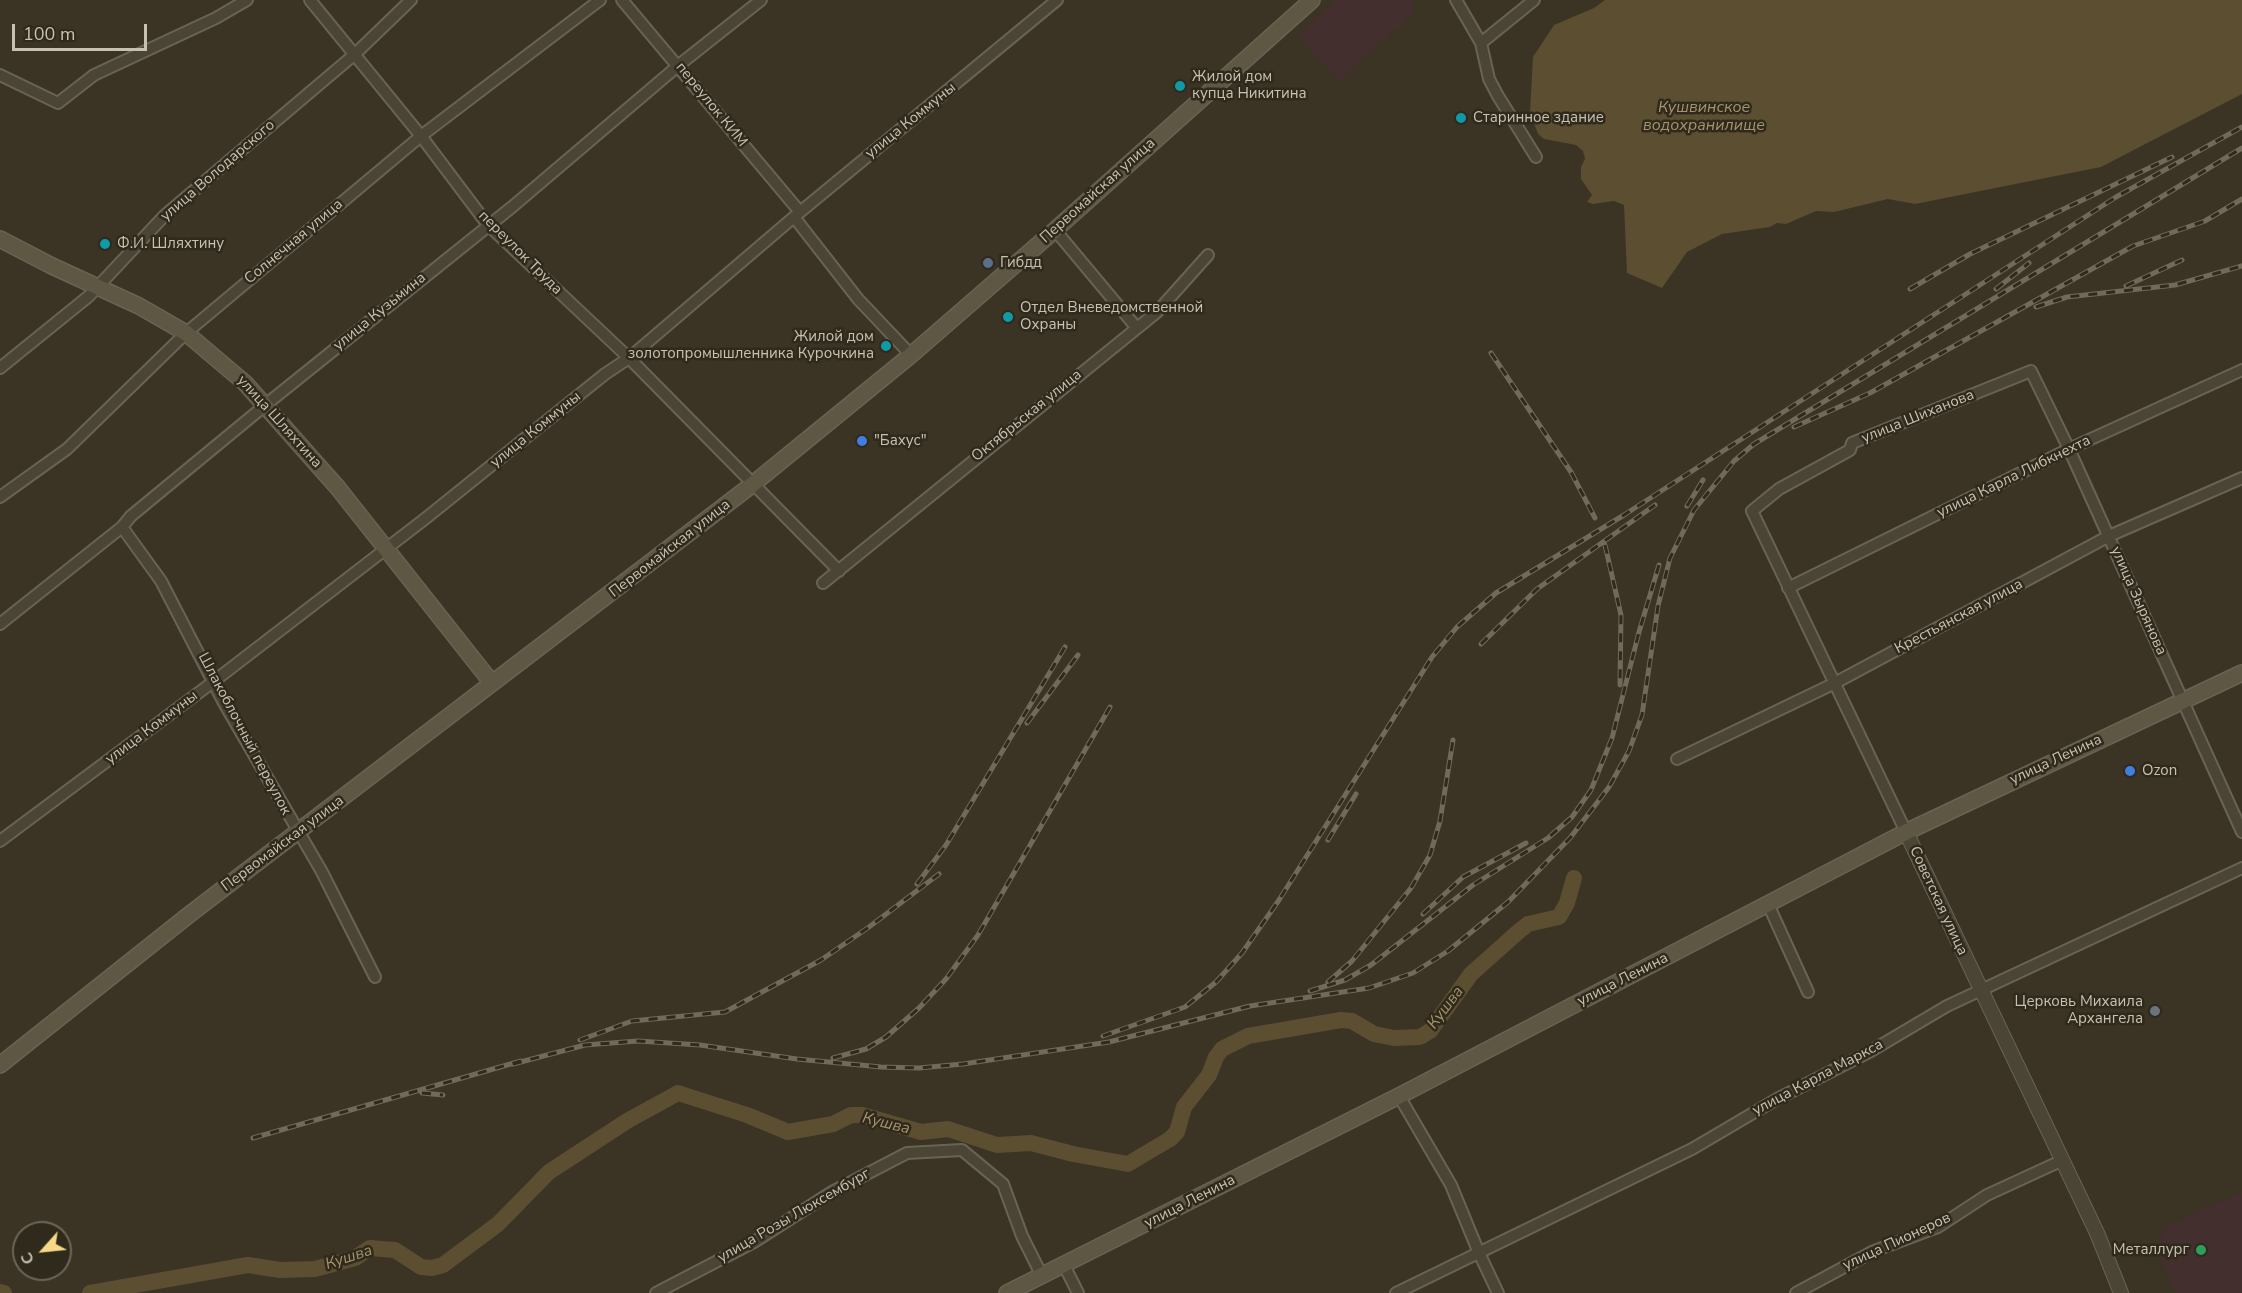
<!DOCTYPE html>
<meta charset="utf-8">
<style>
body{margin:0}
#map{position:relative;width:2242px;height:1293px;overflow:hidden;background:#3b3323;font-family:"Nunito Sans",sans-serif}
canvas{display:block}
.north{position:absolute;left:12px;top:1221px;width:60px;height:60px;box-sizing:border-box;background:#302a1c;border:2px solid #6c6658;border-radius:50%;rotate:243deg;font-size:16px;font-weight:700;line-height:24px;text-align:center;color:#c7c1b2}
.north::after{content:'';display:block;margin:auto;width:21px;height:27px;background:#f6d887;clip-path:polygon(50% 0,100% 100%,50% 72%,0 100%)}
.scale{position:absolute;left:12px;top:24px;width:135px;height:27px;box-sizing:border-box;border:3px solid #c7c1b2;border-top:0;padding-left:8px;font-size:18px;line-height:21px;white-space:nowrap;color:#c7c1b2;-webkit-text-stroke:4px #302a1c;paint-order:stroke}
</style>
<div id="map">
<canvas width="2242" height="1293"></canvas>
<div class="north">С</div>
<div class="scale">100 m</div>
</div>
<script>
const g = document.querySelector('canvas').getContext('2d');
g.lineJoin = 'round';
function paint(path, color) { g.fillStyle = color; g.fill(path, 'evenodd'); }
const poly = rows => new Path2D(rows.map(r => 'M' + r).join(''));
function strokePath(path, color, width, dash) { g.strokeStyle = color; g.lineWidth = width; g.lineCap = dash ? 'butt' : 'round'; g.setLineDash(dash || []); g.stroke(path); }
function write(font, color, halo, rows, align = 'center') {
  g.font = font + ' "Nunito Sans",sans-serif'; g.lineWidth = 5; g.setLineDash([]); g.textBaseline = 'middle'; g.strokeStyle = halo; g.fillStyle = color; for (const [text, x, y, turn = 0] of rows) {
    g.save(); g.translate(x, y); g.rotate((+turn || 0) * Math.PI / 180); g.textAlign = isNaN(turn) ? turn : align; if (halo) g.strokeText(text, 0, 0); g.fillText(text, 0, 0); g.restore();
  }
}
paint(poly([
 [1335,0,1413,0,1411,15,1340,81,1297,37],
 [2242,1192,2242,1293,2176,1293,2160,1258,2159,1242,2166,1226]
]), '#432f2d');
paint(poly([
 [1605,0,2242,0,2242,94,2101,167,1915,204,1888,199,1834,212,1816,211,1786,224,1777,223,1770,227,1722,234,1687,252,1662,288,1627,273,1624,205,1614,201,1593,204,1587,202,1592,195,1581,179,1581,167,1585,159,1583,151,1576,145,1544,139,1538,134,1530,112,1533,57,1554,25,1594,8]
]), '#5b4e31');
strokePath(poly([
 [0,1292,4,1293],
 [90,1293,248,1265,280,1270,315,1269,355,1258,370,1248,395,1250,421,1267,432,1268,443,1265,498,1224,549,1172,627,1121,678,1093,747,1115,788,1132,833,1124,851,1115,862,1115,921,1132,948,1129,997,1145,1031,1143,1073,1154,1128,1164,1170,1139,1177,1132,1184,1107,1209,1075,1216,1057,1222,1049,1248,1036,1341,1020,1352,1021,1374,1034,1394,1038,1420,1037,1430,1031,1471,974,1518,932,1528,924,1559,917,1567,903,1574,878]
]), '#5b4e31', 16);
const minor = poly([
 [310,0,421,136,488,225,629,358,839,571],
 [622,0,800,212],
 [1456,0,1481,43,1489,79,1498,96,1536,157],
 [1481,43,1534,0],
 [0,75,58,103,94,75,216,18,247,0],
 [794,217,858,299,911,355],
 [1055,230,1136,327],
 [0,368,89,296,165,215,355,54,411,0],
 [0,497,67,449,186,333,421,136,600,0],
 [122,527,161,581,224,703,322,872,375,977],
 [823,583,1157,312,1208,255],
 [1788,588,2069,449,2242,370],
 [0,624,122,527,131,516,274,398,512,207,679,65,761,0],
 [1677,759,1833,684,2109,536,2242,478],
 [1906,832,1752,511,1779,489,1850,450,1852,443,2031,371,2069,449,2242,832],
 [0,841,213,682,426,518,605,374,629,358,794,217,1057,0],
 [1768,904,1808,992],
 [1399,1096,1451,1185,1479,1253,1498,1293],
 [1064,1265,1078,1293],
 [656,1293,754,1242,832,1192,907,1153,962,1150,1003,1184,1022,1236,1042,1276],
 [1396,1293,1692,1149,1777,1099,1871,1051,1947,1006,2242,868],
 [1796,1293,1874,1251,1938,1227,1987,1195,2063,1160]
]);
const tertiary = poly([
 [1906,832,2097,1233,2121,1293]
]);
const secondary = poly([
 [0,239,52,266,139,306,186,333,245,383,338,488,492,683],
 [0,1065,190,914,753,484,911,355,1055,230,1312,0],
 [1007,1293,1399,1096,1906,832,2242,673]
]);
strokePath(minor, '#696355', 14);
strokePath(tertiary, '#696355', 16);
strokePath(secondary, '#696355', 18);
strokePath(minor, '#4b4536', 10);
strokePath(tertiary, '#4b4536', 14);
strokePath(secondary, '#5e5744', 15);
const rail = poly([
 [2126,286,2182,260],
 [1910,289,1970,254,2172,157],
 [1996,289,2029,263],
 [2036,307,2067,297,2175,285,2242,266],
 [1491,353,1571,472,1595,518],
 [1794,427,1870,393,2133,246,2205,221,2242,199],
 [1687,506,1703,480],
 [1605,545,1621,615,1620,685],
 [1481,644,1537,589,1655,505],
 [1027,723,1078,655],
 [1328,840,1356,794],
 [917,884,946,845,1065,647],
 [1423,914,1463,877,1526,843],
 [1328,982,1352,961,1411,888,1430,855,1440,821,1453,740],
 [1310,991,1345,980,1371,965,1473,885,1548,838,1572,817,1591,790,1612,738,1639,632,1659,565],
 [1103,1036,1185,1007,1216,982,1242,953,1279,900,1432,657,1457,627,1496,593,1624,515,2116,197,2242,127],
 [580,1040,632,1021,725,1012,821,960,869,927,939,874],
 [833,1058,866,1049,886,1037,919,1008,946,979,978,935,1110,707],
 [513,1064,585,1045,638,1041,700,1045,797,1059,881,1067,919,1068,963,1064,1109,1042,1250,1006,1369,988,1413,973,1448,951,1508,902,1570,838,1609,787,1629,751,1642,715,1658,606,1670,558,1694,510,1734,461,1754,444,2242,148],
 [422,1093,443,1095],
 [253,1138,521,1061]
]);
strokePath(rail, '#726a58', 5);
strokePath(rail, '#302a1c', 3, [9]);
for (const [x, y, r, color] of [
 [1180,86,6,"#0f9aa8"],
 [1461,118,6,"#0f9aa8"],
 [105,244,6,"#0f9aa8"],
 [988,263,6,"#5c6f8a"],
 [1008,317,6,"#0f9aa8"],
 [886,346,6,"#0f9aa8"],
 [862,441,6,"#3f7fe0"],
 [2130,771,6,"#3f7fe0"],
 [2155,1011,6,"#6b7280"],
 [2201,1250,6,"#2e9e5b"]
]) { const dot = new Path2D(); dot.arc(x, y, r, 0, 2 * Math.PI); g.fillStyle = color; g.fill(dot); strokePath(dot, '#302a1c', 2); }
write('15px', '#c7c1b2', '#302a1c', [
 ["Жилой дом",1192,77],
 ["купца Никитина",1192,94],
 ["Старинное здание",1473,118],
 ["Ф.И. Шляхтину",117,244],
 ["Гибдд",1000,263],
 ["Отдел Вневедомственной",1020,308],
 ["Охраны",1020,325],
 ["Жилой дом",874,337,"right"],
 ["золотопромышленника Курочкина",874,354,"right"],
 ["\"Бахус\"",874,441],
 ["Ozon",2142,771],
 ["Церковь Михаила",2143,1002,"right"],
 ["Архангела",2143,1019,"right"],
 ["Металлург",2189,1250,"right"]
], 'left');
write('15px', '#c7c1b2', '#302a1c', [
 ["переулок КИМ",711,105,51],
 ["улица Коммуны",911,121,-39],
 ["улица Володарского",218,171,-41],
 ["Первомайская улица",1098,191,-42],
 ["Солнечная улица",294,242,-40],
 ["переулок Труда",520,253,45],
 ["улица Кузьмина",380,312,-39],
 ["Октябрьская улица",1027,416,-39],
 ["улица Шиханова",1918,417,-22],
 ["улица Шляхтина",279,422,48],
 ["улица Коммуны",536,430,-39],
 ["улица Карла Либкнехта",2014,477,-26],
 ["Первомайская улица",670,549,-38],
 ["улица Зырянова",2138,601,66],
 ["Крестьянская улица",1959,617,-28],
 ["улица Коммуны",152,728,-37],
 ["Шлакоблочный переулок",244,734,62],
 ["улица Ленина",2056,760,-25],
 ["Первомайская улица",283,844,-37],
 ["Советская улица",1938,901,65],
 ["улица Ленина",1623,980,-27],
 ["улица Карла Маркса",1818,1078,-28],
 ["улица Ленина",1190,1202,-27],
 ["улица Розы Люксембург",794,1216,-30],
 ["улица Пионеров",1897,1242,-25]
]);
write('italic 16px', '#a5936b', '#302a1c', [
 ["Кушвинское",1704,108],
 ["водохранилище",1704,126],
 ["Кушва",1446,1008,-53],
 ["Кушва",886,1124,14],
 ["Кушва",349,1258,-18]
]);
</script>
